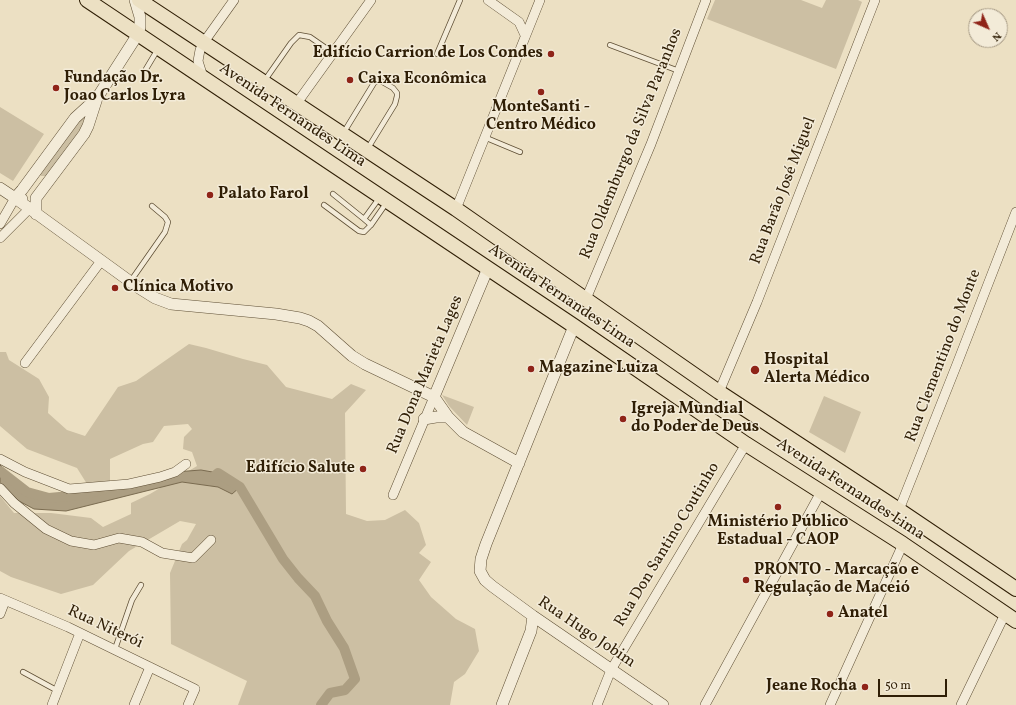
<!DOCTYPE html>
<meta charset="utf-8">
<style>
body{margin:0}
#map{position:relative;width:1016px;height:705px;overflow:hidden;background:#ece0c3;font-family:Vollkorn,serif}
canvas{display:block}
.north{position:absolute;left:968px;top:8px;width:40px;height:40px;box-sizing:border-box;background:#f3ebd8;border:1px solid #a59984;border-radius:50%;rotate:135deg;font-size:11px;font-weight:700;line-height:16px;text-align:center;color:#2f1e05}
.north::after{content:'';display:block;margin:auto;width:14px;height:18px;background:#8f2418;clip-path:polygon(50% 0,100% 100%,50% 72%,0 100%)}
.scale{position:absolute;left:878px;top:679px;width:69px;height:18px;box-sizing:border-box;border:2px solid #2f1e05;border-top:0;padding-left:5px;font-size:12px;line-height:14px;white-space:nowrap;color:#2f1e05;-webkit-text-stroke:3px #f3ebd8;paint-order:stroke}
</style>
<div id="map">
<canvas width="1016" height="705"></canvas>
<div class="north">N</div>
<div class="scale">50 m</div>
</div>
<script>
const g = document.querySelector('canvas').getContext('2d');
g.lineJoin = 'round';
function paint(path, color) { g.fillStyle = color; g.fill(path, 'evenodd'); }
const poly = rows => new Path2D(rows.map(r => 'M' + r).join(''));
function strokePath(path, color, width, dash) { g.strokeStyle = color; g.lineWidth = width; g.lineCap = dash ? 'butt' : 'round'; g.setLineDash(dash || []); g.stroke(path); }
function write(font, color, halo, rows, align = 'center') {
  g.font = font + ' Vollkorn,serif'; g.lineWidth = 3; g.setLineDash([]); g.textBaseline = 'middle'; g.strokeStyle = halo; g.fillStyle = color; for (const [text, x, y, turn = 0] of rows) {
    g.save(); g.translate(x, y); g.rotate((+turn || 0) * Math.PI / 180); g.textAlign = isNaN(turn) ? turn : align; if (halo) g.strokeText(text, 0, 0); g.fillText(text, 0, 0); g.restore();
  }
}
paint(poly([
 [715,0,801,0,822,8,826,0,858,0,862,2,836,69,707,19],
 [0,107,44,134,13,181,0,173],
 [88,114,84,127,47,176,41,176,38,172,71,127],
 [189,344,206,348,243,359,267,365,286,387,332,399,351,384,366,390,345,413,346,514,367,521,385,520,405,510,419,523,426,545,419,553,431,562,419,580,431,597,456,619,475,629,479,651,465,674,454,682,450,705,238,705,247,681,171,644,170,573,182,544,187,540,196,524,180,521,129,551,93,585,61,594,11,577,0,571,0,496,14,513,51,513,91,518,103,527,131,514,131,503,150,494,197,466,192,452,183,449,184,437,192,429,188,424,164,426,153,442,143,444,110,459,110,482,87,484,77,468,27,449,0,426,0,352,6,352,9,360,39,379,49,397,48,413,67,430,85,436,118,387,136,381],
 [442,395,474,407,467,425,449,406],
 [824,396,861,412,845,453,809,432]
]), '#ccbfa3');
const water = poly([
 [0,465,22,486,27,492,49,498,81,495,171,474,175,472,201,470,218,473,240,487,232,494,218,487,182,482,66,511,34,509,19,501,0,484,0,465]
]);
paint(water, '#ac9e82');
strokePath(water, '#7a6b50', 1);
strokePath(poly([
 [0,471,27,492,49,498,81,495,110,488],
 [207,479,211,479,218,473,240,487,283,559,298,578,315,596,327,621,344,648,355,679,345,690,330,693,321,705]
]), '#ac9e82', 10);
const service = poly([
 [610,45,679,71],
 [437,54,460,0],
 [146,69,158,49],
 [265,80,291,43,299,35,310,37,333,53],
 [344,132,374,83,379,80,393,88,397,93,397,96,395,104,368,148],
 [484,137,520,152],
 [333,194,364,219,380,197],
 [324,205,359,231,364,232,371,225],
 [364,219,371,225,387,202],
 [130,282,165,232,168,222,165,217,152,206],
 [115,649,132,600,141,585],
 [23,672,58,691]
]);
const minor = poly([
 [488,0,519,22,525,35],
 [203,77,198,61,200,50,204,42,234,0],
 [297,103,371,0],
 [456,209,540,0],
 [0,224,15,198],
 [0,238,29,209],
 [586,299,651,144,706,0],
 [25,363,101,261],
 [719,392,757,302,875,0],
 [0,459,25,472,69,489,129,484,160,477,175,472,186,464],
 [0,488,14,503,46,529,71,541,94,545,119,538,142,542,162,553,193,558,211,540],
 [393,495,434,397],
 [899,510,957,364,1016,212],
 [0,598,68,627,195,689,188,705],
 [0,614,5,601],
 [52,705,80,633],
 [134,705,150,667],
 [597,705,611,670,746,444],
 [705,705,821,492],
 [830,705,903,544],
 [961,705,1005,614]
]);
const tertiary = poly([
 [97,98,75,118,22,190,15,198,139,288,155,298,171,304,276,314,300,318,309,321,318,326,352,356,365,364,434,397,448,417,463,432,519,463],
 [0,188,15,198,22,199],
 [36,214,36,198,84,134,88,126,97,98,138,34,140,27,140,17,135,0],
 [574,326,486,544,481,559,480,571,485,580,492,586,533,616,663,705],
 [434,397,488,268],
 [424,419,436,417,448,417],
 [502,705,531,631,533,616]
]);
const trunk = poly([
 [87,0,574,326,746,444,903,544,1016,621],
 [139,0,456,209,719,392,899,510,1016,589]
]);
strokePath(service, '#5e4e34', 6);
strokePath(minor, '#5e4e34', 10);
strokePath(tertiary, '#5e4e34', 12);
strokePath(trunk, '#2f1e05', 16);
strokePath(service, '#f3ebd8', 4.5);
strokePath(minor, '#f3ebd8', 9);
strokePath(tertiary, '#f3ebd8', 11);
strokePath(trunk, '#ece0c3', 14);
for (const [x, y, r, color] of [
 [551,54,4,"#8f2418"],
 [350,80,4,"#8f2418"],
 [56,88,4,"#8f2418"],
 [541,92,4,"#8f2418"],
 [210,195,4,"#8f2418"],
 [115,288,4,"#8f2418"],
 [531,369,4,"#8f2418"],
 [755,370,5,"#8f2418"],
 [623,419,4,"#8f2418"],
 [363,469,4,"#8f2418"],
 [778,507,4,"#8f2418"],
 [746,580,4,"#8f2418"],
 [830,614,4,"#8f2418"],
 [865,687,4,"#8f2418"]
]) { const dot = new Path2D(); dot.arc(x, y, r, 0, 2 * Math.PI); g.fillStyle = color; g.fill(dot); strokePath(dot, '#f3ebd8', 1.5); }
write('bold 16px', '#2f1e05', '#f3ebd8', [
 ["Edifício Carrion de Los Condes",543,54,"right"],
 ["Fundação Dr.",64,79],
 ["Joao Carlos Lyra",64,97],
 ["Caixa Econômica",358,80],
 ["MonteSanti -",541,108,"center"],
 ["Centro Médico",541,126,"center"],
 ["Palato Farol",218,195],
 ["Clínica Motivo",123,288],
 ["Hospital",764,361],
 ["Alerta Médico",764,379],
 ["Magazine Luiza",539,369],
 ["Igreja Mundial",631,410],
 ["do Poder de Deus",631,428],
 ["Edifício Salute",355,469,"right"],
 ["Ministério Público",778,523,"center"],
 ["Estadual - CAOP",778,541,"center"],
 ["PRONTO - Marcação e",754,571],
 ["Regulação de Maceió",754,589],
 ["Anatel",838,614],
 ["Jeane Rocha",857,687,"right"]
], 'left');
write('16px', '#2f1e05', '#f3ebd8', [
 ["Avenida Fernandes Lima",292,116,34],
 ["Rua Oldemburgo da Silva Paranhos",632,144,-68],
 ["Rua Barão José Miguel",784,191,-69],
 ["Avenida Fernandes Lima",561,297,34],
 ["Rua Clementino do Monte",944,356,-69],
 ["Rua Dona Marieta Lages",426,375,-67],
 ["Avenida Fernandes Lima",850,490,33],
 ["Rua Don Santino Coutinho",668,545,-59],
 ["Rua Niterói",105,628,25],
 ["Rua Hugo Jobim",586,633,34]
]);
</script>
